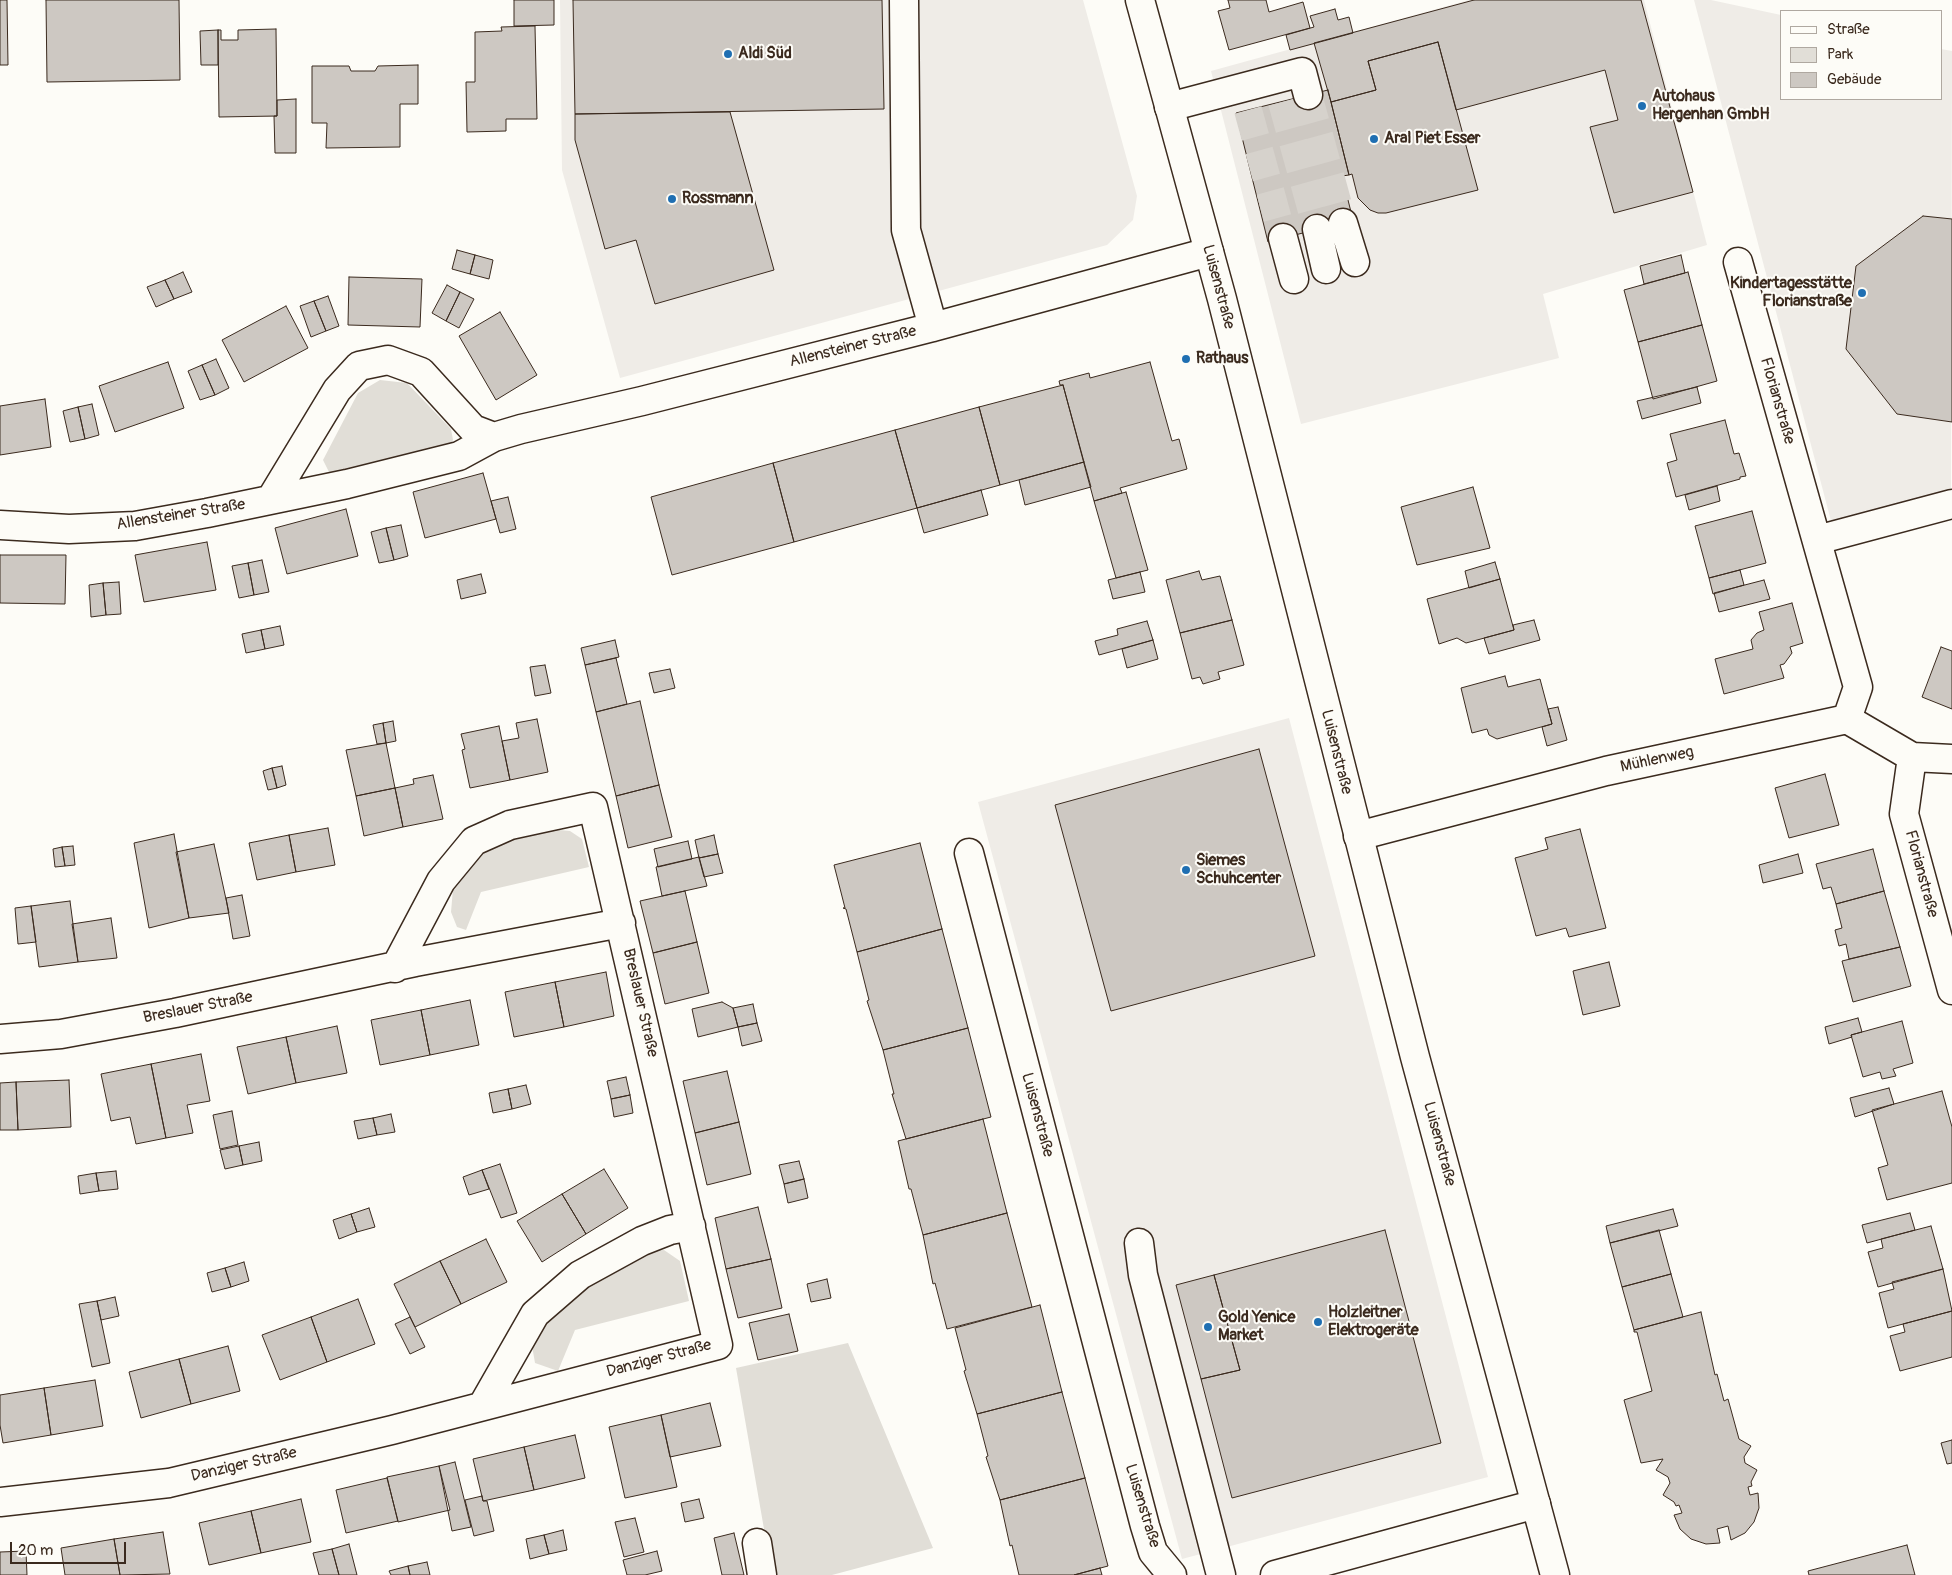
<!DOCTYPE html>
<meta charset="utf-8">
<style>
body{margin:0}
#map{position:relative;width:1952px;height:1575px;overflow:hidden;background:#fdfcf7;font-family:Pangolin,sans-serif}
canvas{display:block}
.legend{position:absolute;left:1780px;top:10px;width:162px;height:90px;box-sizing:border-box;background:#fdfcf7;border:1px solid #afa8a0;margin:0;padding:6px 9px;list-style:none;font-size:15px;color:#3b2a1e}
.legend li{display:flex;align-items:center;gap:10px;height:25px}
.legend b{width:25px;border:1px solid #afa8a0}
.scale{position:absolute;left:10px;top:1542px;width:116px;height:22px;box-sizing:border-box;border:2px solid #3b2a1e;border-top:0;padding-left:6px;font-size:15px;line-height:18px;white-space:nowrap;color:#3b2a1e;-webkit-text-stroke:4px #fdfcf7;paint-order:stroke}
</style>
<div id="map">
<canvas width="1952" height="1575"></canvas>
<ul class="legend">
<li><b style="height:6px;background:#fdfcf7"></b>Straße</li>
<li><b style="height:14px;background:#e1ded7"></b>Park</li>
<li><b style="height:14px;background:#cdc8c2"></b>Gebäude</li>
</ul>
<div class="scale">20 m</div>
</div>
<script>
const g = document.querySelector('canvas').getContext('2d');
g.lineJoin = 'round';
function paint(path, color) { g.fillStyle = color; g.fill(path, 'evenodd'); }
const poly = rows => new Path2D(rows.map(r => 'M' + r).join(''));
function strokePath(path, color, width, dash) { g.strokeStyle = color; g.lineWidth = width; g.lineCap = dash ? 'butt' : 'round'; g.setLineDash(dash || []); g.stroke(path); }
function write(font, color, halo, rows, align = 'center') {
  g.font = font + ' Pangolin,sans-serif'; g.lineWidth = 4; g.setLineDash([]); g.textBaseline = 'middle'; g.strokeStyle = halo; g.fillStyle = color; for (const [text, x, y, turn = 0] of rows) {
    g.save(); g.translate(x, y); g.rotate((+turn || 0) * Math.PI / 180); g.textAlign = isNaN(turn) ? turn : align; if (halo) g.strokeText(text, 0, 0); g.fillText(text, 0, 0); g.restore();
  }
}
paint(poly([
 [560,0,1083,0,1137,196,1133,220,1107,245,620,378,562,170],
 [1469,0,1644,0,1707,245,1543,294,1559,358,1301,424,1211,71],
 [1694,0,1711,0,1781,15,1781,99,1941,99,1941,49,1952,51,1951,490,1831,521],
 [1289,718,1488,1477,1182,1559,978,802]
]), '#efece7');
paint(poly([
 [380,380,407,383,451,429,453,440,447,450,340,475,329,472,323,460,358,393],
 [549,829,570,831,582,839,589,867,481,892,466,930,457,927,451,912,453,889,481,850,512,838],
 [664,1250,680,1261,689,1301,575,1330,558,1371,535,1363,531,1340,547,1320,588,1287,650,1251],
 [848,1343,933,1548,832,1575,772,1575,736,1368]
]), '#e1ded7');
const building = poly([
 [0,0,7,0,8,65,0,65,0,0],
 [46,0,179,0,180,80,47,82,46,0],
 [514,0,554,0,554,25,514,26,514,0],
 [573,0,882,0,884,109,575,114,573,0],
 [1228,0,1266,0,1269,12,1303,2,1310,28,1229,50,1218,11,1230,8,1228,0],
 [1474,0,1641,0,1693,192,1614,213,1590,127,1618,120,1605,70,1456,110,1438,42,1368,61,1376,90,1331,102,1314,43,1474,0],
 [1335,9,1338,20,1349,17,1353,33,1290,50,1286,35,1314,27,1310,16,1335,9],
 [535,26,537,119,506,119,506,131,467,132,466,82,475,82,475,32,502,31,501,27,535,26],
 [276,29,277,116,219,117,218,30,221,30,221,40,238,40,238,30,276,29],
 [218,30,218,65,201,65,200,31,218,30],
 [1438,42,1478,190,1386,213,1378,213,1370,210,1358,198,1352,174,1349,175,1331,102,1376,90,1368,61,1438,42],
 [418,65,418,104,400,104,400,147,326,148,327,123,312,123,312,66,349,66,351,71,375,71,378,66,418,65],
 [1328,90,1349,175,1342,176,1353,220,1268,242,1236,113,1328,90],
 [296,99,296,153,275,153,274,116,277,116,277,100,296,99],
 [730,112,774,270,655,304,636,240,605,249,575,140,575,114,730,112],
 [1923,216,1952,219,1952,422,1897,414,1846,349,1856,266,1923,216],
 [457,250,475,255,470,274,452,269,457,250],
 [475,255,493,260,489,279,470,274,475,255],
 [1681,255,1685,273,1644,284,1640,266,1681,255],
 [183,272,192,292,174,299,165,280,183,272],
 [1688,272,1702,325,1638,342,1624,290,1688,272],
 [349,277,422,279,420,327,348,325,349,277],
 [165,280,174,299,156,307,147,287,165,280],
 [447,285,460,292,446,321,432,313,447,285],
 [460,292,474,299,459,328,446,321,460,292],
 [328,296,339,326,326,331,314,301,328,296],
 [314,301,326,331,311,337,300,306,314,301],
 [286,306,308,348,244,382,222,340,286,306],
 [500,312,537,375,496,400,459,336,500,312],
 [1702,325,1717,381,1653,399,1638,342,1702,325],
 [216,359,229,388,215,395,202,365,216,359],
 [168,362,184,408,115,432,99,386,168,362],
 [1150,362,1172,441,1179,439,1187,469,1120,488,1122,493,1094,501,1063,385,1060,385,1059,381,1089,373,1090,378,1150,362],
 [202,365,215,395,200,400,188,371,202,365],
 [1063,385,1084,462,1000,485,979,407,1063,385],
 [1697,387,1701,403,1642,419,1637,401,1697,387],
 [45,399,51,447,0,455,0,406,45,399],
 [92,404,99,435,85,439,78,407,92,404],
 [78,407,85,439,70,442,63,411,78,407],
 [979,407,1000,485,917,508,895,430,979,407],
 [1725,420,1734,454,1739,453,1746,476,1740,477,1740,479,1676,497,1667,463,1677,460,1670,434,1725,420],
 [895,430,917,508,794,542,773,463,895,430],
 [1084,462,1091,487,1025,505,1019,480,1084,462],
 [773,463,794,542,672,575,651,497,773,463],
 [483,473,496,519,425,538,413,492,483,473],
 [1717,486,1720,501,1689,510,1685,495,1717,486],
 [1473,487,1490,548,1417,565,1401,507,1473,487],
 [981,490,988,515,924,533,917,508,981,490],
 [1126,492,1148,570,1116,578,1094,501,1126,492],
 [508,497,516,529,500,533,491,501,508,497],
 [346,509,358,556,287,574,275,528,346,509],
 [1752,511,1766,563,1709,578,1695,526,1752,511],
 [401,525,408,556,394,560,386,528,401,525],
 [386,528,394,560,379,563,371,532,386,528],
 [207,542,216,590,144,602,135,555,207,542],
 [0,555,66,555,65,604,0,603,0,555],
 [262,560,269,592,254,595,248,563,262,560],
 [1495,562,1500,579,1469,588,1465,571,1495,562],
 [248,563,254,595,239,598,232,566,248,563],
 [1740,570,1744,585,1713,594,1709,578,1740,570],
 [1199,571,1202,580,1220,576,1232,620,1180,633,1166,580,1199,571],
 [1140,572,1145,592,1113,599,1108,580,1140,572],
 [481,574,486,593,461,599,457,580,481,574],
 [1500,579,1514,630,1466,643,1457,638,1439,644,1427,599,1500,579],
 [1764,580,1770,599,1719,612,1714,593,1764,580],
 [119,582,121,614,106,615,103,583,119,582],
 [103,583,106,615,91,617,89,585,103,583],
 [1792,603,1803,643,1790,647,1792,653,1784,664,1780,665,1784,678,1724,694,1715,659,1753,649,1751,640,1757,633,1764,630,1759,612,1792,603],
 [1232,620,1244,665,1218,672,1220,679,1203,684,1200,677,1192,679,1180,633,1232,620],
 [1534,620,1540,640,1489,654,1484,638,1514,630,1513,625,1534,620],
 [1147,621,1153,640,1099,655,1095,641,1118,635,1117,629,1147,621],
 [280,626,284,645,265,649,261,630,280,626],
 [261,630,265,649,246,653,242,634,261,630],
 [615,640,619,657,585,665,581,648,615,640],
 [1153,640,1158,659,1127,668,1122,649,1153,640],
 [1941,647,1952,651,1952,709,1922,697,1941,647],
 [616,658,627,704,596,712,585,665,616,658],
 [545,665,551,693,535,696,530,667,545,665],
 [670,669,675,688,654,693,649,673,670,669],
 [1505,676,1508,687,1540,679,1552,724,1497,739,1489,735,1487,729,1472,733,1461,688,1505,676],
 [640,701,659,785,616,796,596,712,640,701],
 [1558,707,1567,740,1547,746,1542,727,1552,724,1548,709,1558,707],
 [537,719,548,772,510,780,502,741,519,738,516,723,537,719],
 [393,721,396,741,386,743,383,723,393,721],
 [383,723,386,743,377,744,373,725,383,723],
 [499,726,510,780,470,788,462,750,465,749,461,734,499,726],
 [386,743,395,788,356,796,346,750,386,743],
 [1259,749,1315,956,1111,1011,1055,805,1259,749],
 [282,766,286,785,277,788,272,768,282,766],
 [272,768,277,788,268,790,263,771,272,768],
 [1825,774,1839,825,1789,838,1775,788,1825,774],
 [433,775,443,819,403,827,395,788,414,784,413,779,433,775],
 [659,785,672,837,628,848,616,796,659,785],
 [395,788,403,827,364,836,356,796,395,788],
 [328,828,335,865,296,872,289,835,328,828],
 [1580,829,1606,928,1569,937,1566,928,1536,936,1515,858,1548,849,1545,838,1580,829],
 [174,834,189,918,149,928,134,843,174,834],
 [289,835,296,872,257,880,249,843,289,835],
 [714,835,718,854,699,858,695,840,714,835],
 [688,841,692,859,658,867,654,849,688,841],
 [920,843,942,929,857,952,846,909,843,908,845,908,834,865,920,843],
 [214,844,229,913,189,918,176,852,214,844],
 [73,846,75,865,65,866,62,847,73,846],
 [62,847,65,866,55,867,53,849,62,847],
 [1873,849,1884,891,1836,904,1831,887,1823,889,1816,864,1873,849],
 [718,854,723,873,704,877,699,858,718,854],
 [1798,854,1803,873,1763,883,1759,865,1798,854],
 [699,857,707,886,662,896,656,867,699,857],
 [685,891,697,942,653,953,640,901,685,891],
 [1884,891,1900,947,1849,959,1846,944,1839,946,1835,930,1842,928,1836,904,1884,891],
 [242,895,250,936,233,939,226,898,242,895],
 [70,901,78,962,39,967,31,906,70,901],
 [31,906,36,942,18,944,15,908,31,906],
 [111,918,117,958,78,962,72,924,111,918],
 [942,929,968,1028,883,1050,867,1001,869,1000,857,952,942,929],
 [697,942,709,993,665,1004,653,953,697,942],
 [1900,947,1911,986,1853,1002,1842,961,1900,947],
 [1609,962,1620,1006,1583,1015,1573,971,1609,962],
 [606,972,614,1016,564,1027,555,982,606,972],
 [555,982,564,1027,514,1037,505,992,555,982],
 [470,1000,479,1045,430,1055,421,1010,470,1000],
 [722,1002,733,1008,738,1027,698,1037,692,1009,722,1002],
 [753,1004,757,1023,738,1027,733,1008,753,1004],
 [421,1010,430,1055,380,1065,371,1020,421,1010],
 [1858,1018,1862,1032,1851,1035,1852,1037,1829,1044,1825,1027,1858,1018],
 [1902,1021,1913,1063,1893,1069,1896,1076,1882,1079,1880,1072,1863,1077,1851,1035,1902,1021],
 [757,1023,762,1041,742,1046,738,1027,757,1023],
 [337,1026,347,1073,296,1083,286,1037,337,1026],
 [968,1028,991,1117,906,1139,892,1094,894,1094,883,1050,968,1028],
 [286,1037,296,1083,248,1094,237,1047,286,1037],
 [201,1054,210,1101,187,1105,193,1133,166,1138,151,1064,201,1054],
 [151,1064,166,1138,136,1144,130,1117,111,1121,101,1074,151,1064],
 [727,1071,739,1122,695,1133,683,1081,727,1071],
 [626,1077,630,1095,611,1099,607,1081,626,1077],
 [69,1080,71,1127,18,1130,16,1082,69,1080],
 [16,1082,18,1130,0,1130,0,1083,16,1082],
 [526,1085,531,1104,512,1109,508,1089,526,1085],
 [1889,1088,1894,1104,1855,1117,1850,1098,1889,1088],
 [508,1089,512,1109,493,1113,489,1093,508,1089],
 [1942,1091,1952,1127,1952,1183,1887,1200,1878,1168,1888,1165,1872,1110,1942,1091],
 [630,1095,633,1113,614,1117,611,1099,630,1095],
 [232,1111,238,1145,220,1149,213,1115,232,1111],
 [391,1114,395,1132,377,1135,373,1118,391,1114],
 [373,1118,377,1135,358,1139,354,1121,373,1118],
 [983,1119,1007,1213,923,1235,911,1189,909,1189,898,1141,983,1119],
 [739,1122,751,1174,707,1185,695,1133,739,1122],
 [259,1142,262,1161,243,1165,239,1146,259,1142],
 [239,1146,243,1165,225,1169,220,1150,239,1146],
 [799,1161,804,1179,784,1184,779,1165,799,1161],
 [500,1164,517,1213,501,1218,482,1170,500,1164],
 [604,1169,628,1208,586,1234,562,1194,604,1169],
 [482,1170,489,1189,469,1195,463,1177,482,1170],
 [116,1171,118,1189,99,1191,96,1173,116,1171],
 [96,1173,99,1191,80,1194,78,1176,96,1173],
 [804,1179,808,1198,788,1203,784,1184,804,1179],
 [562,1194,586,1234,542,1262,517,1221,562,1194],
 [758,1207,771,1259,726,1269,715,1218,758,1207],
 [369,1208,375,1227,357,1232,351,1214,369,1208],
 [1673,1209,1678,1226,1610,1243,1606,1226,1673,1209],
 [1007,1213,1032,1307,947,1329,935,1283,933,1284,923,1235,1007,1213],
 [1910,1213,1915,1230,1867,1243,1862,1225,1910,1213],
 [351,1214,357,1232,339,1239,333,1220,351,1214],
 [1931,1226,1943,1269,1878,1287,1868,1252,1883,1248,1881,1239,1931,1226],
 [1385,1230,1441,1443,1232,1498,1201,1379,1240,1370,1214,1275,1385,1230],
 [1659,1230,1671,1274,1622,1287,1610,1243,1659,1230],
 [486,1239,507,1282,461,1304,440,1261,486,1239],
 [771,1259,782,1308,738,1318,726,1269,771,1259],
 [440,1261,461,1304,415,1327,394,1284,440,1261],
 [244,1262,249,1281,231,1287,225,1268,244,1262],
 [225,1268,231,1287,212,1292,207,1273,225,1268],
 [1943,1269,1952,1311,1888,1328,1879,1293,1894,1289,1892,1282,1943,1269],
 [1671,1274,1683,1317,1634,1330,1622,1287,1671,1274],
 [1214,1275,1240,1370,1201,1379,1176,1285,1214,1275],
 [827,1279,831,1298,811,1302,807,1284,827,1279],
 [115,1297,119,1316,101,1320,97,1301,115,1297],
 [358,1299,375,1344,327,1362,311,1317,358,1299],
 [97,1301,110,1363,92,1367,79,1304,97,1301],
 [1040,1305,1062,1392,977,1414,964,1371,966,1370,955,1328,1040,1305],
 [1952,1311,1952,1357,1900,1371,1890,1336,1905,1332,1903,1324,1952,1311],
 [1701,1312,1715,1375,1717,1374,1724,1401,1728,1399,1739,1439,1751,1446,1744,1457,1745,1463,1757,1470,1751,1482,1752,1486,1748,1487,1750,1495,1758,1493,1759,1508,1754,1522,1745,1533,1731,1540,1728,1526,1717,1529,1720,1543,1706,1544,1691,1539,1680,1529,1674,1515,1682,1513,1679,1505,1676,1506,1674,1502,1663,1495,1670,1483,1668,1477,1656,1470,1663,1459,1641,1463,1624,1400,1652,1391,1637,1332,1634,1332,1634,1330,1701,1312],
 [789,1314,798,1351,758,1360,749,1323,789,1314],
 [311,1317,327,1362,280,1380,262,1335,311,1317],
 [410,1317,425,1347,410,1354,395,1324,410,1317],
 [228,1346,240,1391,191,1404,179,1359,228,1346],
 [179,1359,191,1404,141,1418,129,1372,179,1359],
 [95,1380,103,1426,51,1435,44,1388,95,1380],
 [44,1388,51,1435,3,1443,0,1425,0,1395,44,1388],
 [1062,1392,1085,1478,1000,1500,986,1457,988,1456,977,1414,1062,1392],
 [710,1403,721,1446,670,1457,661,1415,710,1403],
 [661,1415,677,1487,625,1498,609,1427,661,1415],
 [575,1435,585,1478,534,1490,524,1447,575,1435],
 [1952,1440,1952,1463,1947,1464,1941,1443,1952,1440],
 [524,1447,534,1490,483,1501,473,1459,524,1447],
 [455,1462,471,1527,452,1531,439,1466,455,1462],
 [439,1466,450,1510,398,1522,387,1477,439,1466],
 [387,1478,398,1521,346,1533,336,1490,387,1478],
 [1085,1478,1108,1566,1074,1575,1019,1575,1012,1545,1010,1546,1000,1500,1085,1478],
 [482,1496,483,1501,487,1501,494,1531,474,1536,465,1500,482,1496],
 [301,1499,311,1542,261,1553,251,1511,301,1499],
 [699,1499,704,1518,685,1522,681,1503,699,1499],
 [251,1511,261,1553,209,1565,199,1523,251,1511],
 [635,1518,644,1552,624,1557,615,1522,635,1518],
 [563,1530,567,1550,549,1554,544,1535,563,1530],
 [163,1532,170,1574,120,1575,114,1539,163,1532],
 [734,1533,744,1575,722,1575,714,1538,734,1533],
 [544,1535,549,1554,530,1559,526,1539,544,1535],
 [114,1539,120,1575,65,1575,61,1548,114,1539],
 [349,1544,357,1575,339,1575,332,1549,349,1544],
 [1907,1545,1915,1575,1809,1575,1808,1571,1907,1545],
 [332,1549,339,1575,319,1575,313,1553,332,1549],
 [26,1551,27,1575,0,1575,0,1552,26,1551],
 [657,1551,662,1571,645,1575,627,1575,623,1560,657,1551],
 [427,1562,430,1575,410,1575,408,1566,427,1562],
 [408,1566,410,1575,391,1575,389,1571,408,1566],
 [1100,1568,1102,1575,1074,1575,1100,1568]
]);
paint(building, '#cdc8c2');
strokePath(building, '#3b2a1e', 1);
strokePath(poly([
 [1308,95,1343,223],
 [1282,102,1317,229],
 [1248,110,1283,238]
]), '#d6d2cc', 28, [28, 14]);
const minor = poly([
 [904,0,906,230,933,327],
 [1169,107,1302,72,1308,95],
 [1343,223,1355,262],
 [1317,229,1326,269],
 [1283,238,1294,279],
 [1738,262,1858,687,1847,719],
 [271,499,337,390,359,366,388,360,421,372,473,429,494,437],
 [0,525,69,529,135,526,207,513,347,484,459,456,494,437,521,429,642,401,933,327,1209,252],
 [1817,540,1952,504],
 [1912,757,1904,814,1952,990],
 [1358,836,1606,771,1847,719,1912,757,1952,759],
 [969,853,1145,1526,1153,1552,1172,1575],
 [0,1039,61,1034,175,1013,415,962,621,923],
 [1139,1243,1143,1275,1221,1575],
 [483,1405,535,1314,580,1275,642,1241,670,1230,691,1226],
 [0,1502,169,1483,392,1430,718,1345,593,807,510,825,474,841,441,881,395,968],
 [757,1543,762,1575],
 [1275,1575,1536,1504]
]);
const major = poly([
 [1140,0,1222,299,1415,1057,1555,1575]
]);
strokePath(minor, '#3b2a1e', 31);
strokePath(major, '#3b2a1e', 31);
strokePath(minor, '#fdfcf7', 28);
strokePath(major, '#fdfcf7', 28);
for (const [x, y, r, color] of [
 [728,54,5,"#1f6fb2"],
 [1642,106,5,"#1f6fb2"],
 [1374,139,5,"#1f6fb2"],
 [672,199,5,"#1f6fb2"],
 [1862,293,5,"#1f6fb2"],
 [1186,359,5,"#1f6fb2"],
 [1186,870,5,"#1f6fb2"],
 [1318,1322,5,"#1f6fb2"],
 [1208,1327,5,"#1f6fb2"]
]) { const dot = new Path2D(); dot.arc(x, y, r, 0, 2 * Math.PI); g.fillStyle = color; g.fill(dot); strokePath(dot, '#fdfcf7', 2); }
write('bold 16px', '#3b2a1e', '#fdfcf7', [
 ["Aldi Süd",738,54],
 ["Autohaus",1652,97],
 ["Hergenhan GmbH",1652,115],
 ["Aral Piet Esser",1384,139],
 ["Rossmann",682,199],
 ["Kindertagesstätte",1852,284,"right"],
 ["Florianstraße",1852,302,"right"],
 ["Rathaus",1196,359],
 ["Siemes",1196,861],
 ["Schuhcenter",1196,879],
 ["Holzleitner",1328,1313],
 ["Elektrogeräte",1328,1331],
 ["Gold Yenice",1218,1318],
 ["Market",1218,1336]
], 'left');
write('16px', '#3b2a1e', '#fdfcf7', [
 ["Luisenstraße",1218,287,75],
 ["Allensteiner Straße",853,347,-14],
 ["Florianstraße",1777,401,74],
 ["Allensteiner Straße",181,515,-9],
 ["Luisenstraße",1336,752,76],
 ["Mühlenweg",1657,760,-12],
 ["Florianstraße",1921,874,75],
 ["Breslauer Straße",640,1003,77],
 ["Breslauer Straße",198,1008,-11],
 ["Luisenstraße",1037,1115,75],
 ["Luisenstraße",1439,1144,75],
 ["Danziger Straße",659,1359,-15],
 ["Danziger Straße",244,1465,-13],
 ["Luisenstraße",1142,1506,73]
]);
</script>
